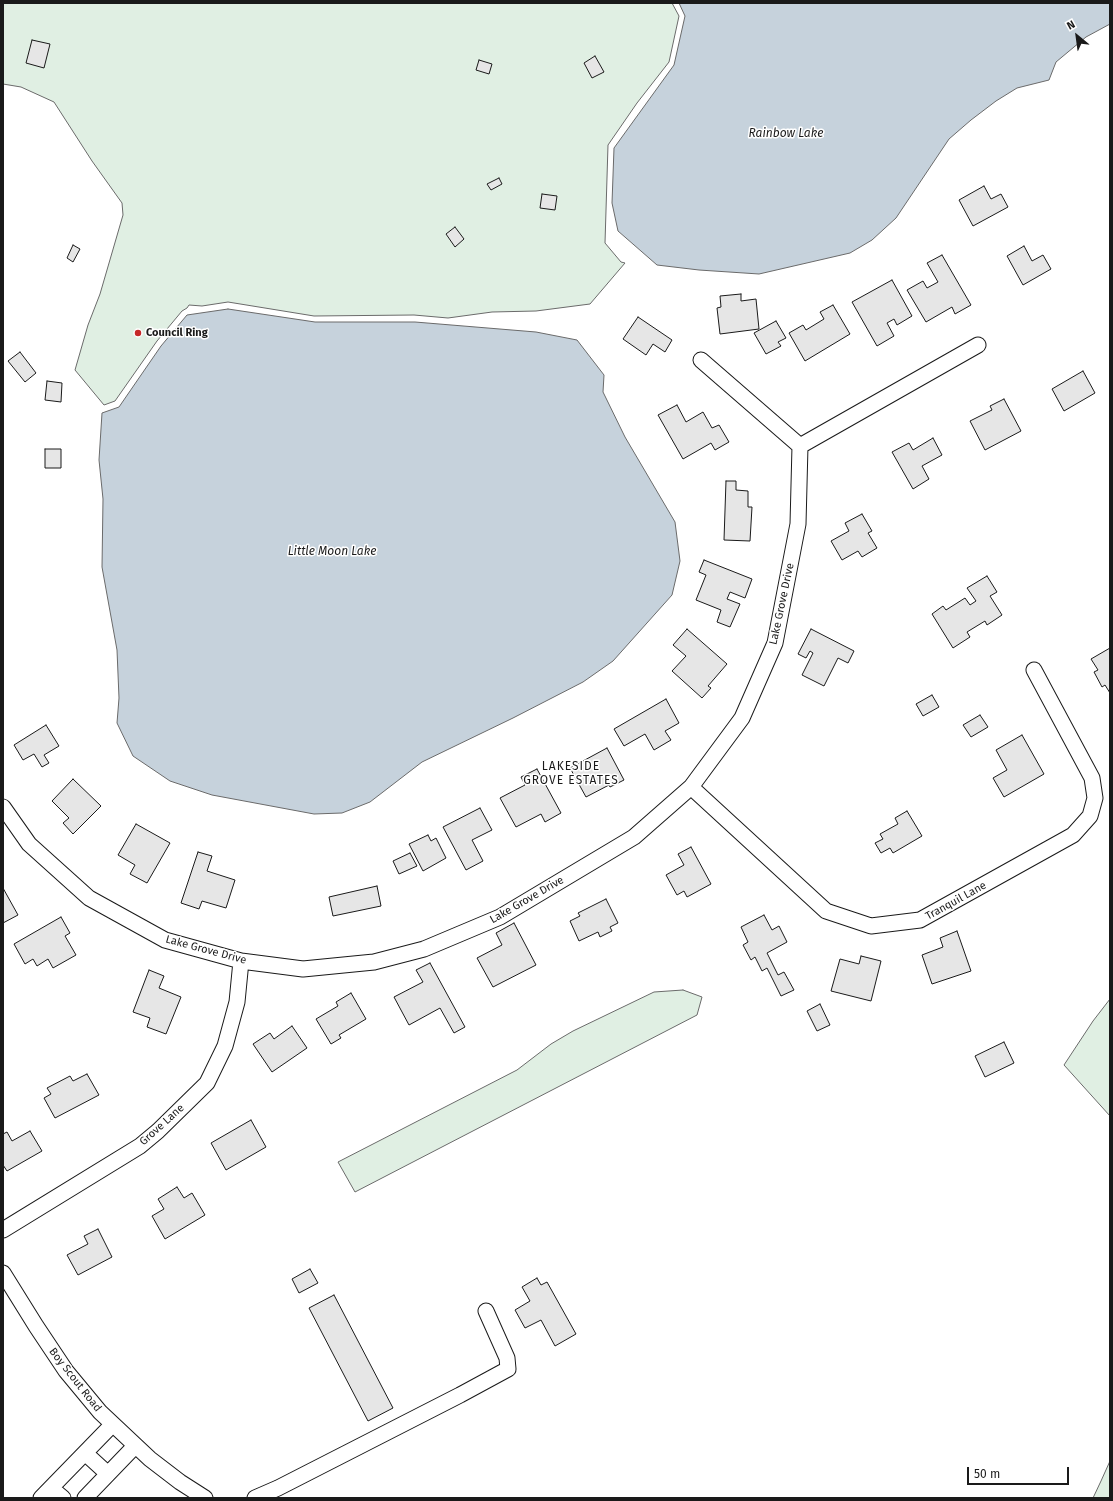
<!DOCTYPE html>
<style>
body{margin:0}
#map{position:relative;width:1113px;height:1501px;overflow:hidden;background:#fff;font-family:"Fira Sans",sans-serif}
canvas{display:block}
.frame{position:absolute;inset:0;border:4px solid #1a1a1a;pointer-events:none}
.north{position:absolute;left:1057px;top:16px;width:40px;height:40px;-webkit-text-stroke:3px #fff;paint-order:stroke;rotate:331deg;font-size:11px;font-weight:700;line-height:16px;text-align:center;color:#1a1a1a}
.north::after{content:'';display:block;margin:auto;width:14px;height:18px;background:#1a1a1a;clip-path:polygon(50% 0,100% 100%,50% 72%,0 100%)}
.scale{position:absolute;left:967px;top:1467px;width:102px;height:18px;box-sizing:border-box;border:2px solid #1a1a1a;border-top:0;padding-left:5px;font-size:12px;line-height:14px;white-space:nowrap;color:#1a1a1a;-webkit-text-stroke:3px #fff;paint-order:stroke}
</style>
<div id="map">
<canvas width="1113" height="1501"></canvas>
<div class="frame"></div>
<div class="north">N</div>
<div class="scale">50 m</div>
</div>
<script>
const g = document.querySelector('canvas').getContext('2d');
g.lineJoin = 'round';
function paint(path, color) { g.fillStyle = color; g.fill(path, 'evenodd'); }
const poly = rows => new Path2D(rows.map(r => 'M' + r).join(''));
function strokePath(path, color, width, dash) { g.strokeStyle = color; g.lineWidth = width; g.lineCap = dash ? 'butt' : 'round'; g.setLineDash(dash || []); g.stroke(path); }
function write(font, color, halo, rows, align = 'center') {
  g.font = font + ' "Fira Sans",sans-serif'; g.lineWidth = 3; g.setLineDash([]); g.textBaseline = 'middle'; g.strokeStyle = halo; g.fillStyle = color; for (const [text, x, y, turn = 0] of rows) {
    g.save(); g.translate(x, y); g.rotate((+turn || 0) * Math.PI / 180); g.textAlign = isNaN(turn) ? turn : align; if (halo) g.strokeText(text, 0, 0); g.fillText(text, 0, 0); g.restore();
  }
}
const green = poly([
 [3,3,672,3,679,16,669,62,637,103,608,145,605,243,621,262,625,263,590,304,536,311,492,312,448,318,414,315,314,316,228,302,202,306,189,305,187,308,182,311,157,341,115,401,104,405,75,370,88,325,100,294,123,215,122,203,92,161,54,102,21,87,3,84,3,3],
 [683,990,702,997,697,1015,355,1192,338,1162,517,1070,551,1044,573,1031,654,992,683,990],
 [1110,999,1110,1116,1064,1065,1093,1021,1110,999],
 [1110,1461,1110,1498,1093,1498,1101,1481,1110,1461]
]);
paint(green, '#e0efe3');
strokePath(green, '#6a6a6a', 1);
const water = poly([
 [679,3,1110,3,1110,24,1086,37,1056,62,1049,80,1017,88,996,101,971,120,949,139,896,218,872,240,850,253,759,274,699,270,657,265,618,231,612,203,614,148,674,65,685,16,679,3],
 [228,309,315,322,415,322,536,332,577,340,604,375,603,392,625,437,675,522,680,561,672,595,613,661,583,682,513,718,422,762,370,802,342,813,314,814,212,795,170,781,133,756,117,723,119,698,117,650,102,567,103,499,99,460,102,413,119,407,161,346,187,315,228,309]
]);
paint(water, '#c6d2dc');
strokePath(water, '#6a6a6a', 1);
const building = poly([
 [32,40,50,44,44,68,26,63,32,40],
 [595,56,604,72,592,78,584,63,595,56],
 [479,60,492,64,489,74,476,70,479,60],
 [499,178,502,184,491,190,487,184,499,178],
 [984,186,991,199,1001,194,1008,207,973,226,959,200,984,186],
 [542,194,557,196,555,210,540,208,542,194],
 [455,227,464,239,455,247,446,234,455,227],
 [73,245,80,249,73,262,67,258,73,245],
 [1024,246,1032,261,1043,255,1051,269,1023,285,1007,256,1024,246],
 [942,255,971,305,955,314,952,307,926,322,907,290,923,281,927,288,938,282,927,263,942,255],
 [892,280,912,316,897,325,894,319,887,323,894,336,877,346,852,302,892,280],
 [741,294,741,301,756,299,759,329,720,334,717,308,721,307,720,296,741,294],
 [833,305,850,334,805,361,789,333,803,325,806,330,824,319,820,312,833,305],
 [638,317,672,340,665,352,653,344,646,355,623,339,638,317],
 [776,321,786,338,778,342,781,346,766,354,754,333,776,321],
 [20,352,36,373,25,382,8,361,20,352],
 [1083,371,1095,393,1064,411,1052,389,1083,371],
 [47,381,62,383,61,402,45,400,47,381],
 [1004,399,1021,431,985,450,970,421,992,410,990,406,1004,399],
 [677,405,686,422,703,412,712,428,719,425,729,442,715,450,711,443,683,459,658,415,677,405],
 [933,438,942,455,922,466,929,479,913,489,892,452,909,443,913,450,933,438],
 [45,449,61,449,61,468,45,468,45,449],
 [726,481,736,481,736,490,748,491,748,507,752,507,750,541,724,540,726,481],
 [862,514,872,531,868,533,877,548,862,557,858,551,842,560,831,541,849,531,845,523,862,514],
 [704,560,752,579,745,598,730,592,727,599,740,604,730,627,717,622,721,610,696,600,706,575,699,572,704,560],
 [987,576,997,592,990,596,1002,615,987,625,985,621,967,632,970,637,953,648,932,614,943,606,946,610,965,598,970,605,976,601,967,588,987,576],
 [687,629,727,664,708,686,711,688,702,698,672,671,686,656,673,645,687,629],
 [811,629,854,651,848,663,838,658,824,686,802,675,813,653,810,651,806,658,798,654,811,629],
 [1110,648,1110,693,1105,685,1102,687,1094,672,1098,670,1091,659,1110,648],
 [932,695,939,707,923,716,916,704,932,695],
 [666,699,679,723,665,731,671,740,654,750,645,734,624,746,614,729,666,699],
 [980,715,988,727,971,737,963,725,980,715],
 [46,725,59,746,44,755,49,763,42,767,34,754,23,760,14,745,46,725],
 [1022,735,1044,774,1004,797,993,778,1007,770,996,750,1022,735],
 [607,748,624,780,610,787,609,785,586,797,570,768,607,748],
 [537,769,561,813,545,822,541,814,516,827,500,798,525,785,521,777,537,769],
 [73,779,101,806,73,834,63,823,69,818,52,801,73,779],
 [480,808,492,830,472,840,483,861,466,870,443,827,480,808],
 [907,811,922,836,893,853,890,848,881,853,875,843,883,839,880,834,898,824,895,818,907,811],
 [136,824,170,843,147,883,130,874,135,865,118,855,136,824],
 [428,835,431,841,436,838,446,858,423,871,409,844,428,835],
 [691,847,711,884,687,897,684,891,677,895,666,875,684,865,678,854,691,847],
 [198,852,212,856,207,871,235,880,226,908,202,901,199,909,181,903,198,852],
 [410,853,417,866,399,874,393,861,410,853],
 [377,886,381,906,333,916,329,897,377,886],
 [3,888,18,915,3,923,3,888],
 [606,899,618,923,610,927,612,931,600,937,598,932,579,941,570,921,580,916,578,913,606,899],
 [764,915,772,930,779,926,787,942,767,953,778,975,784,972,794,990,781,996,767,968,762,971,755,957,751,960,743,945,748,942,741,927,764,915],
 [61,917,70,933,65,936,76,955,53,968,48,959,37,966,33,959,25,964,14,944,61,917],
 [514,923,536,965,493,987,477,958,502,945,496,933,514,923],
 [957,931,971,971,932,984,922,955,943,947,940,938,957,931],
 [861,956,881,961,871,1001,831,991,840,959,859,964,861,956],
 [430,963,465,1027,454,1033,440,1008,409,1025,394,997,423,982,416,970,430,963],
 [149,970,164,976,159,988,181,997,166,1034,147,1027,150,1018,133,1012,149,970],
 [351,993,366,1019,339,1035,341,1038,331,1044,316,1019,338,1006,336,1002,351,993],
 [820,1004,830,1025,817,1031,807,1011,820,1004],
 [292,1026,307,1048,272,1072,253,1044,270,1033,274,1039,292,1026],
 [1004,1042,1014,1063,985,1077,975,1056,1004,1042],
 [87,1074,99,1095,55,1118,44,1098,51,1094,47,1088,70,1076,73,1081,87,1074],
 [251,1120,266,1147,226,1170,211,1143,251,1120],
 [30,1131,42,1151,7,1171,3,1165,3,1134,7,1132,12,1141,30,1131],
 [177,1187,184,1198,192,1193,205,1215,165,1239,152,1216,164,1209,158,1199,177,1187],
 [98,1229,112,1257,78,1275,67,1255,88,1244,84,1236,98,1229],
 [310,1269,318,1283,299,1293,292,1279,310,1269],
 [537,1278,541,1285,547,1282,576,1334,555,1346,541,1320,525,1328,515,1310,530,1301,522,1287,537,1278],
 [334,1295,393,1408,368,1421,309,1308,334,1295]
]);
paint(building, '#e6e6e6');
strokePath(building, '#1a1a1a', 1);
const minor = poly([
 [800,446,978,345],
 [691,787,826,911,871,926,920,920,1073,835,1090,816,1095,798,1092,778,1034,670],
 [3,807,29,844,89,898,165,940,241,961,303,969,374,962,424,949,500,917,634,837,691,787,742,718,775,643,798,524,800,446,701,360],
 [3,1230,140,1146,158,1131,207,1083,225,1046,237,1002,241,961],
 [3,1273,36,1326,66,1371,100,1412,150,1459,180,1482,205,1498],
 [85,1453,108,1474],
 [51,1488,63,1498],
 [41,1498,112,1425],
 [85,1498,135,1446],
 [255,1498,278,1488,460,1395,508,1369,507,1358,486,1311]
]);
strokePath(minor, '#1a1a1a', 17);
strokePath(minor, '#fff', 15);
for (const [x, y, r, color] of [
 [138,333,4,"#c62828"]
]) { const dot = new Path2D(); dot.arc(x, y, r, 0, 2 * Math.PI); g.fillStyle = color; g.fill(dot); strokePath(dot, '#fff', 1.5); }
write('bold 11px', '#1a1a1a', '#fff', [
 ["Council Ring",146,333]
], 'left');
write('11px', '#1a1a1a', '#fff', [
 ["Lake Grove Drive",782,604,-78],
 ["Lake Grove Drive",527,900,-30],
 ["Tranquil Lane",956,901,-29],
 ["Lake Grove Drive",206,950,15],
 ["Grove Lane",162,1125,-42],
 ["Boy Scout Road",75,1380,52]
]);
write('italic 12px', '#1a1a1a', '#fff', [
 ["Rainbow Lake",786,134],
 ["Little Moon Lake",332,552]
]);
g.letterSpacing = '1px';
write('12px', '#1a1a1a', '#fff', [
 ["LAKESIDE",571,767],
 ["GROVE ESTATES",571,781]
]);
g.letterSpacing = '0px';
</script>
